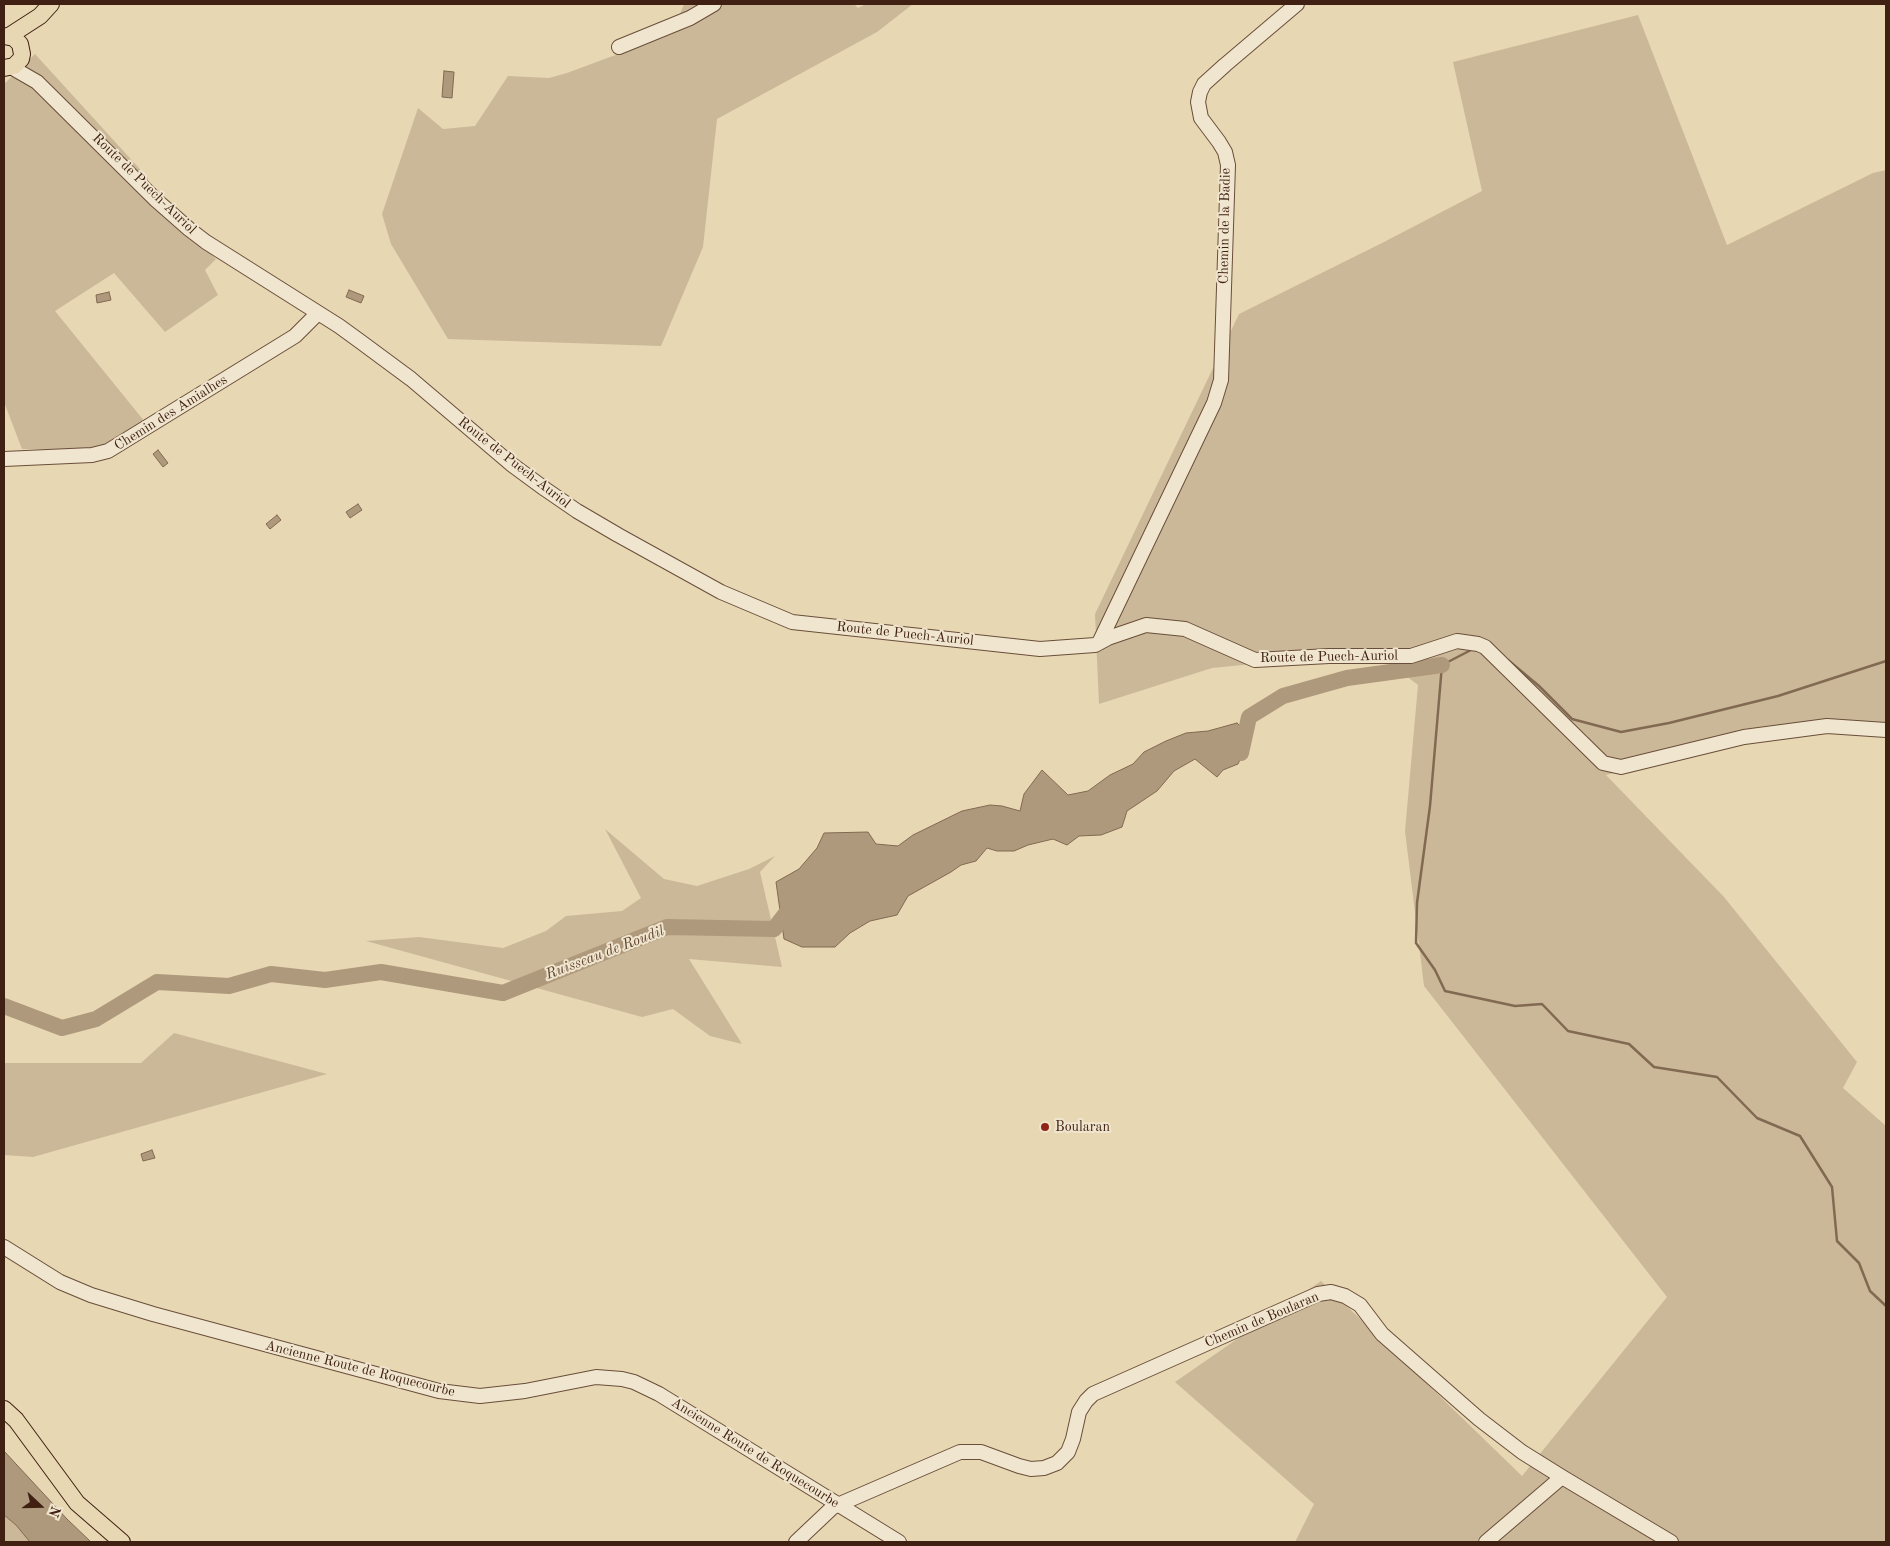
<!DOCTYPE html>
<style>
body{margin:0}
#map{position:relative;width:1890px;height:1546px;overflow:hidden;background:#e8d7b3;font-family:"Old Standard TT",serif}
canvas{display:block}
.frame{position:absolute;inset:0;border:5px solid #3f2012;pointer-events:none}
.north{position:absolute;left:15px;top:1481px;width:50px;height:50px;-webkit-text-stroke:4px #f0e5ce;paint-order:stroke;rotate:111deg;font-size:14px;font-weight:700;line-height:20px;text-align:center;color:#3f2012}
.north::after{content:'';display:block;margin:auto;width:18px;height:22px;background:#3f2012;clip-path:polygon(50% 0,100% 100%,50% 72%,0 100%)}
</style>
<div id="map">
<canvas width="1890" height="1546"></canvas>
<div class="frame"></div>
<div class="north">N</div>
</div>
<script>
const g = document.querySelector('canvas').getContext('2d');
g.lineJoin = 'round';
function paint(path, color) { g.fillStyle = color; g.fill(path, 'evenodd'); }
const poly = rows => new Path2D(rows.map(r => 'M' + r).join(''));
function strokePath(path, color, width, dash) { g.strokeStyle = color; g.lineWidth = width; g.lineCap = dash ? 'butt' : 'round'; g.setLineDash(dash || []); g.stroke(path); }
function write(font, color, halo, rows, align = 'center') {
  g.font = font + ' "Old Standard TT",serif'; g.lineWidth = 4; g.setLineDash([]); g.textBaseline = 'middle'; g.strokeStyle = halo; g.fillStyle = color; for (const [text, x, y, turn = 0] of rows) {
    g.save(); g.translate(x, y); g.rotate((+turn || 0) * Math.PI / 180); g.textAlign = isNaN(turn) ? turn : align; if (halo) g.strokeText(text, 0, 0); g.fillText(text, 0, 0); g.restore();
  }
}
paint(poly([
 [684,4,854,4,858,8,866,4,913,4,877,32,717,119,703,247,661,346,448,339,391,244,382,214,418,108,443,129,475,126,508,76,549,78,567,73,672,34],
 [1638,15,1727,245,1873,173,1886,170,1886,733,1827,729,1746,741,1606,775,1724,897,1857,1062,1843,1088,1886,1126,1886,1542,1295,1542,1314,1504,1175,1382,1321,1281,1522,1476,1667,1297,1424,986,1405,831,1418,685,1375,652,1212,668,1099,704,1095,614,1239,314,1384,242,1482,191,1453,62],
 [35,54,148,178,145,192,216,259,205,270,218,295,165,332,114,273,55,311,145,422,106,445,93,450,22,449,4,402,4,84],
 [605,829,664,879,697,886,749,869,775,856,760,872,782,967,689,959,742,1044,710,1036,673,1009,642,1017,366,941,419,937,503,948,546,931,566,916,622,911,641,898],
 [174,1033,327,1074,33,1157,4,1155,4,1063,141,1063],
 [4,1515,16,1525,30,1542,4,1542]
]), '#cbb898');
const water = poly([
 [444,71,454,72,452,98,442,97,444,71],
 [349,290,364,296,361,303,346,297,349,290],
 [109,292,111,300,97,303,96,295,109,292],
 [158,450,168,463,163,467,153,454,158,450],
 [358,504,362,510,350,518,346,512,358,504],
 [277,515,281,520,270,529,266,524,277,515],
 [1237,723,1250,737,1238,764,1223,770,1217,777,1195,759,1174,771,1157,791,1127,811,1122,827,1101,835,1079,836,1067,845,1053,839,1028,845,1014,851,997,851,987,848,976,861,961,865,951,872,908,896,897,915,870,921,850,933,835,947,802,947,784,939,776,882,799,869,817,848,824,833,868,832,876,844,898,846,913,835,962,811,990,805,1002,806,1020,811,1024,794,1042,770,1068,795,1088,791,1110,775,1133,764,1144,752,1166,741,1186,733,1208,731,1237,723],
 [152,1150,155,1158,143,1161,141,1154,152,1150],
 [4,1451,67,1519,91,1542,30,1542,16,1525,4,1515,4,1451]
]);
paint(water, '#af997c');
strokePath(water, '#826952', 1);
strokePath(poly([
 [1473,649,1442,665,1430,806,1417,903,1416,943,1435,970,1445,991,1515,1006,1542,1004,1568,1031,1629,1044,1654,1067,1717,1077,1757,1118,1800,1136,1832,1187,1837,1241,1859,1263,1870,1291,1886,1306],
 [1508,660,1539,686,1572,719,1621,732,1669,723,1778,696,1886,661]
]), '#826952', 2.5);
strokePath(poly([
 [1241,753,1249,717,1283,696,1347,678,1442,665],
 [4,1006,62,1028,96,1019,157,982,229,986,271,974,325,980,381,972,503,993,667,927,774,929,794,903]
]), '#af997c', 16);
const minor = poly([
 [619,47,690,18,714,4],
 [11,67,37,82,156,200,189,229,206,242,339,326,361,342,411,379,511,464,545,489,577,511,618,535,721,592,792,622,1040,649,1095,645,1108,638,1146,625,1185,629,1255,660,1329,656,1411,656,1457,641,1478,644,1485,647,1603,763,1621,767,1744,737,1827,726,1886,730],
 [4,459,92,455,108,451,295,336,318,313],
 [1099,643,1214,403,1221,380,1228,165,1225,152,1219,142,1201,118,1198,102,1200,92,1204,84,1225,65,1297,4],
 [4,1247,60,1282,91,1295,153,1314,439,1391,480,1396,525,1391,596,1377,622,1379,634,1382,659,1394,899,1542],
 [796,1542,833,1507,960,1452,981,1452,1019,1466,1031,1469,1044,1468,1057,1463,1068,1452,1073,1439,1079,1412,1086,1401,1093,1394,1318,1294,1331,1292,1345,1296,1360,1305,1382,1334,1479,1419,1522,1452,1562,1477,1671,1542],
 [1486,1542,1562,1477]
]);
const major = poly([
 [4,36,14,38,20,44,22,54,21,59,14,66,4,68],
 [9,36,40,16,51,4],
 [4,1409,16,1420,77,1503,122,1542]
]);
strokePath(minor, '#694e3a', 16);
strokePath(major, '#3f2012', 18);
strokePath(minor, '#f0e5ce', 14);
strokePath(major, '#e8d7b3', 16);
for (const [x, y, r, color] of [
 [1045,1127,5,"#8f2418"]
]) { const dot = new Path2D(); dot.arc(x, y, r, 0, 2 * Math.PI); g.fillStyle = color; g.fill(dot); strokePath(dot, '#f0e5ce', 2); }
write('14px', '#3f2012', '#f0e5ce', [
 ["Route de Puech-Auriol",144,184,44],
 ["Chemin de la Badie",1225,226,-89],
 ["Chemin des Amialhes",171,413,-32],
 ["Route de Puech-Auriol",514,463,38],
 ["Route de Puech-Auriol",905,634,6],
 ["Route de Puech-Auriol",1329,657,-1],
 ["Chemin de Boularan",1262,1320,-23],
 ["Ancienne Route de Roquecourbe",360,1369,14],
 ["Ancienne Route de Roquecourbe",755,1453,32]
]);
write('14px', '#3f2012', '#f0e5ce', [
 ["Boularan",1055,1127]
], 'left');
write('italic 15px', '#614432', '#f0e5ce', [
 ["Ruisseau de Roudil",605,953,-21]
]);
</script>
